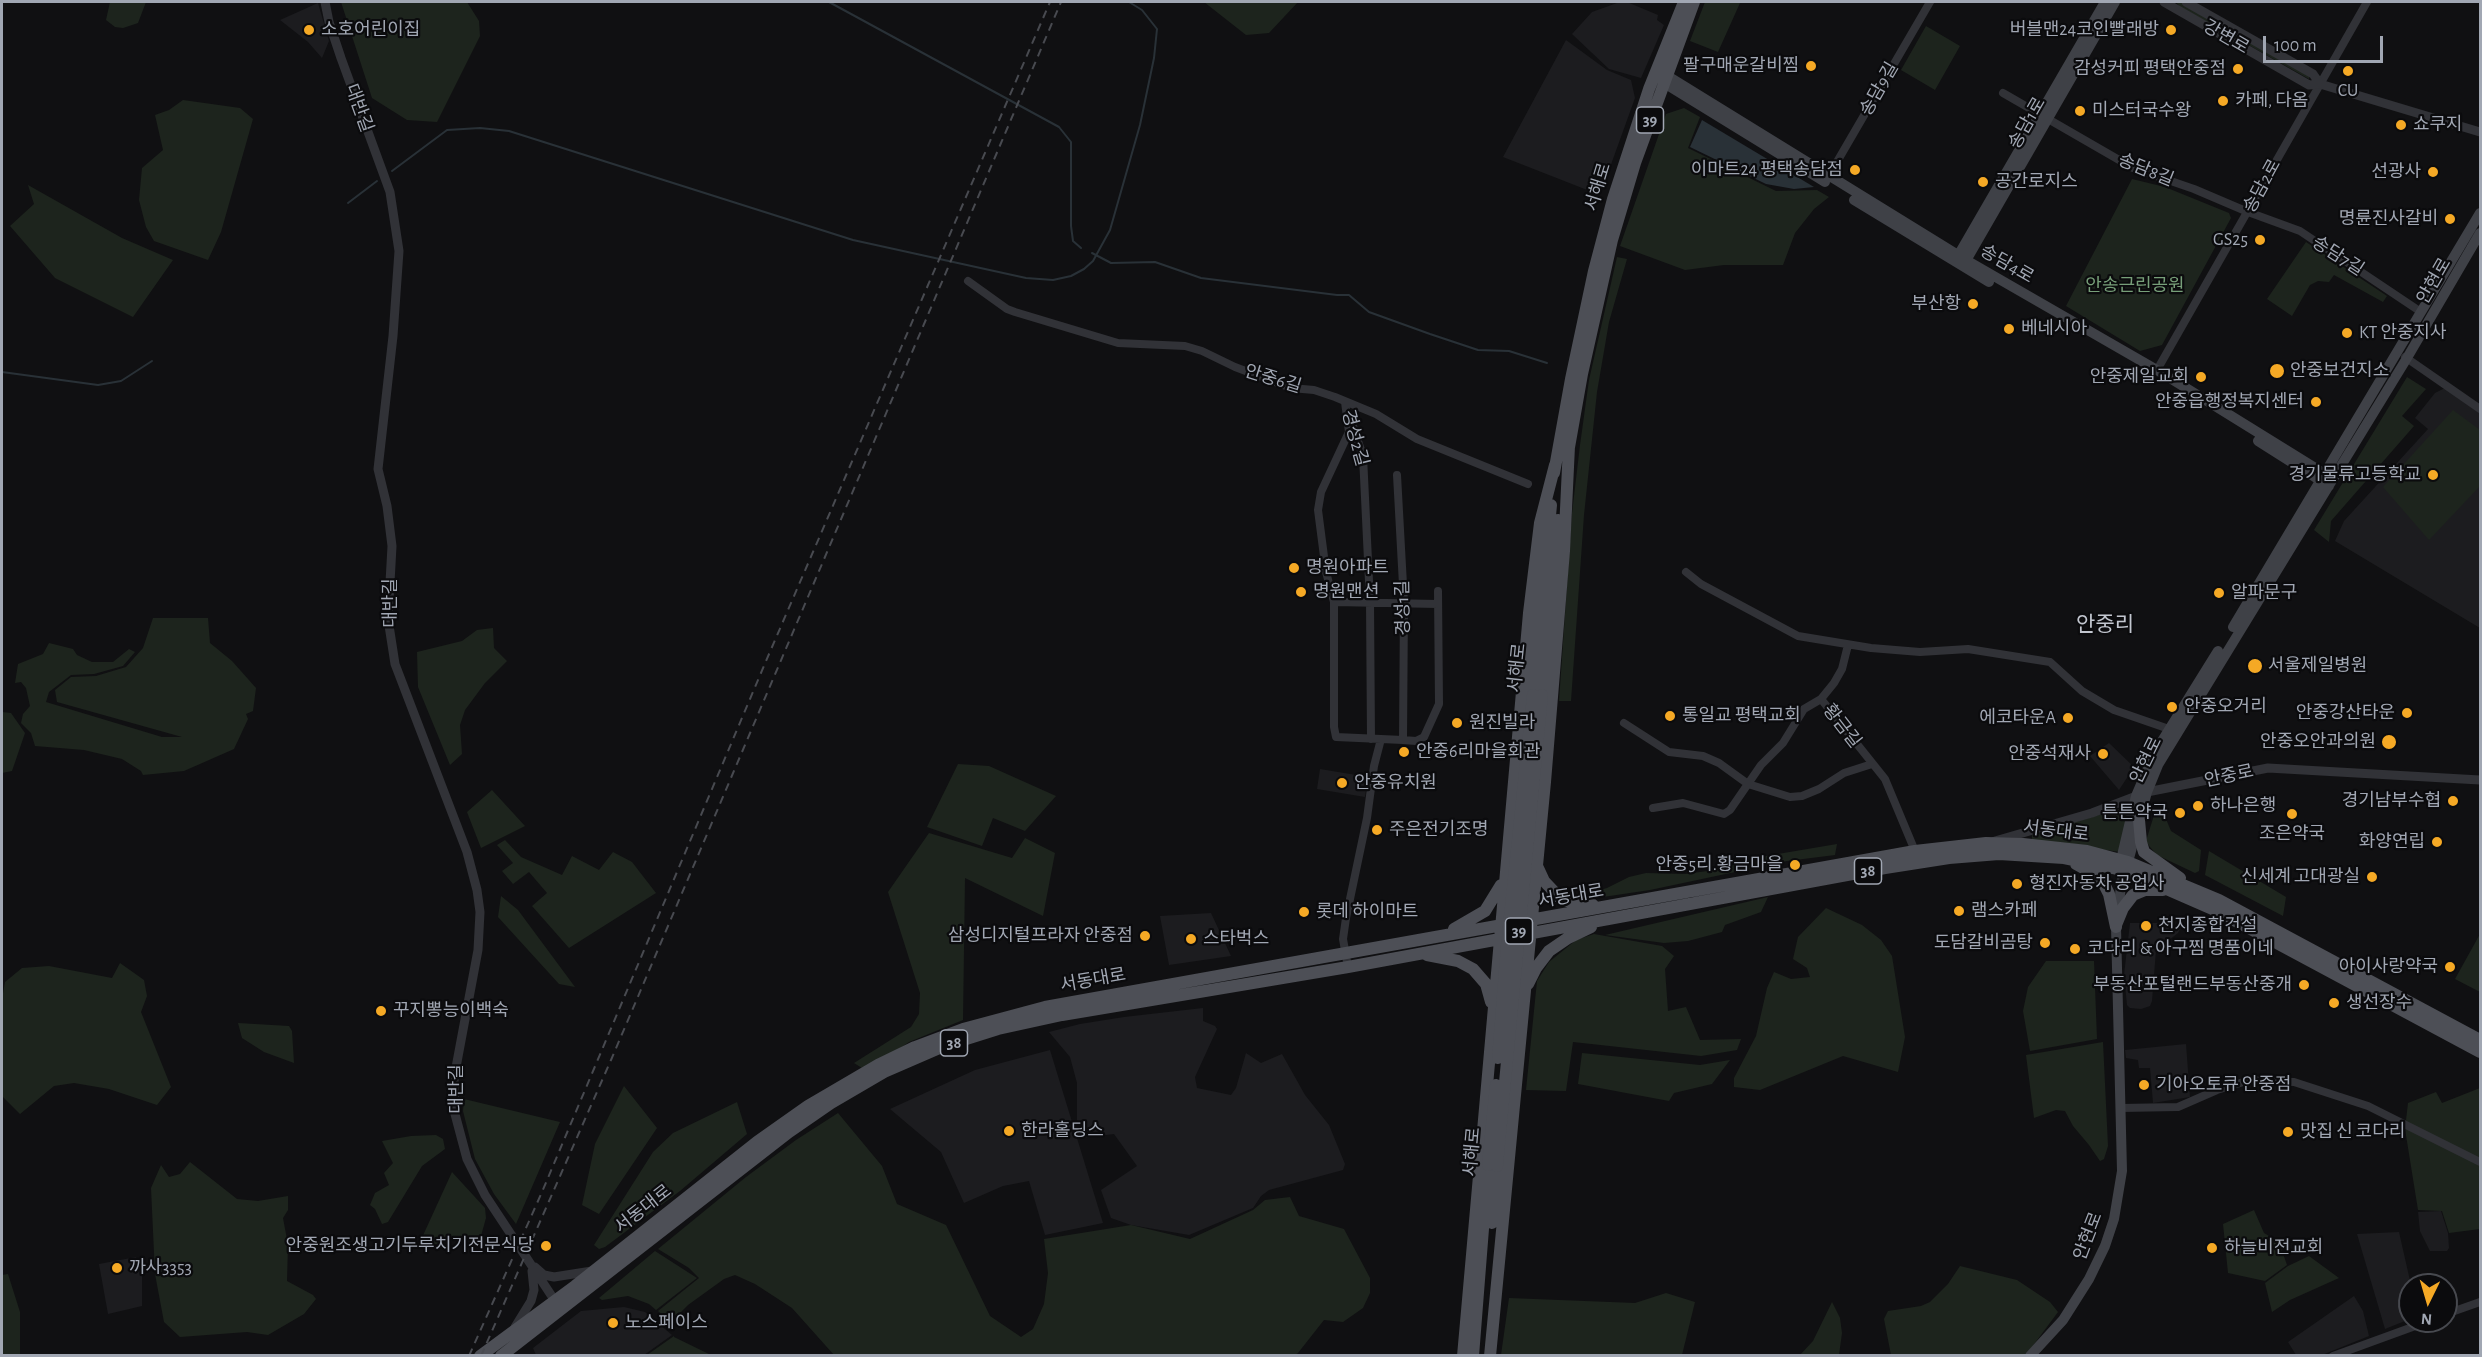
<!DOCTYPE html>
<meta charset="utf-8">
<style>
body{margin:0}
#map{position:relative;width:2482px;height:1357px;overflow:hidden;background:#101012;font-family:"Alegreya Sans",sans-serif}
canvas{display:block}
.frame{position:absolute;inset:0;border:3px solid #a1a7b3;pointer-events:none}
.north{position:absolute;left:2398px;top:1273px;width:60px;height:60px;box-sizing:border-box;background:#0b0b0d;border:2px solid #47494f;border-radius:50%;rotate:185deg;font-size:16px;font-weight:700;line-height:24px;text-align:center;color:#a1a7b3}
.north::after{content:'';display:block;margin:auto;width:21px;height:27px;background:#f5a925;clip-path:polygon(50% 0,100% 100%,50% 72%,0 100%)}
.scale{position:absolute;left:2263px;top:36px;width:120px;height:27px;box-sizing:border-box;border:3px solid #a1a7b3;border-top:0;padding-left:8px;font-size:18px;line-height:21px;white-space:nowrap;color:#a1a7b3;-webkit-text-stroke:4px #0b0b0d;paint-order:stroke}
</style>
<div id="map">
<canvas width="2482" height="1357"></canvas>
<div class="frame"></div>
<div class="north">N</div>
<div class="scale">100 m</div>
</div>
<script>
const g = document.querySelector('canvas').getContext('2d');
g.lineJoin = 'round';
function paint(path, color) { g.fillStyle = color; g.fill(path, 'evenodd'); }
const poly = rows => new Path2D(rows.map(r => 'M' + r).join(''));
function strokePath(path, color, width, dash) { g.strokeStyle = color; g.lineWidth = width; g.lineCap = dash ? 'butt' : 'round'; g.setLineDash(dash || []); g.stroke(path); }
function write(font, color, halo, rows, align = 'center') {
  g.font = font + ' "Alegreya Sans","Noto Sans KR",sans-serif'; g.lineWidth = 4.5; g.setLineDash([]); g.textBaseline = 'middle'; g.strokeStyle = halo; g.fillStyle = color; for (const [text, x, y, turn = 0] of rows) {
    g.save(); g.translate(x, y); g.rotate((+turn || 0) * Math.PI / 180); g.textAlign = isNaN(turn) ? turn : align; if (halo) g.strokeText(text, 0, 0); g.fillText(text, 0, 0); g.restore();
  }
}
paint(poly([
 [1620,2,1627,2,1658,15,1657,20,1664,25,1641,78,1609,69,1572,34,1592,12],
 [318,3,329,41,322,58,308,42,280,20],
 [1566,40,1607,70,1631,80,1635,98,1600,195,1503,157],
 [2445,388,2480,412,2480,628,2335,541,2344,521,2428,429,2415,418,2435,393],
 [2109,743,2134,767,2119,790,2090,756],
 [1320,769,1368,777,1365,797,1317,789],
 [1211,913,1231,956,1169,965,1160,916],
 [2130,923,2161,923,2181,927,2178,933,2156,950,2152,1001,2150,1006,2141,1009,2130,1008,2127,1005,2124,975],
 [1203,1008,1203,1021,1215,1026,1217,1029,1195,1077,1197,1088,1231,1095,1236,1088,1246,1053,1261,1063,1282,1054,1305,1095,1329,1125,1345,1164,1343,1170,1269,1190,1261,1196,1253,1208,1189,1235,1131,1225,1111,1218,1101,1190,1137,1166,1114,1134,1083,1138,1077,1120,1077,1083,1070,1057,1049,1032,1080,1024,1124,1017],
 [2186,1044,2190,1097,2153,1103,2150,1068,2139,1068,2138,1060,2126,1058,2125,1050],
 [1050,1050,1103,1223,1045,1235,1029,1181,1003,1186,964,1203,941,1152,890,1109,975,1070],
 [2441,1211,2448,1233,2449,1248,2447,1251,2430,1251,2420,1231,2418,1212],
 [2399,1232,2411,1285,2410,1319,2385,1329,2357,1234],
 [136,1257,142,1271,142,1306,108,1314,99,1264],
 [2354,1296,2363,1311,2369,1336,2322,1355,2296,1355,2288,1342],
 [624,1307,645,1312,672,1335,644,1355,536,1355,533,1348,581,1311]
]), '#1c1c1f');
paint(poly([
 [110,2,146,2,138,23,123,28,115,27,106,20],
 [341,2,467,2,479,21,480,36,437,122,407,120,372,98],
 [1204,2,1298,2,1269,33,1246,35],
 [1705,2,1740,3,1718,52,1690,41],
 [2180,2,2237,33,2237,36,2234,38,2179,6,2177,3],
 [1926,26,1960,46,1935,90,1901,70],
 [2246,40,2309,76,2309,79,2245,43],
 [183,100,240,108,253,119,221,232,208,260,154,241,146,227,139,200,142,168,163,150,155,115,169,110],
 [1684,108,1700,117,1688,148,1776,191,1817,190,1829,197,1814,209,1795,233,1783,265,1724,265,1685,270,1620,246,1666,114],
 [2132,179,2165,187,2229,213,2231,218,2162,345,2140,351,2066,306],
 [28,185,122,238,173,260,133,317,55,278,10,226,34,204],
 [2306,242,2387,296,2383,302,2334,275,2329,282,2318,281,2310,285,2292,316,2267,299],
 [1617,257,1627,259,1609,322,1597,392,1584,515,1571,701,1559,701,1572,513,1580,445,1589,380],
 [2407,377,2426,389,2402,416,2414,426,2331,521,2329,542,2314,530],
 [2453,410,2480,430,2480,486,2429,540,2383,487],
 [153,618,208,618,210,643,232,661,256,688,253,711,246,714,248,719,234,749,184,771,143,775,141,771,122,759,84,750,35,746,31,733,21,723,23,714,30,706,26,688,21,682,15,683,18,664,43,654,49,643,73,649,77,655,92,662,113,662,129,649,135,652,123,666,94,674,71,675,49,692,46,702,162,737,182,737,57,702,55,690,71,677,96,676,126,667,143,648],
 [493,628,494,648,507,661,485,683,465,710,460,725,462,754,450,765,418,687,417,652,462,641,477,630],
 [2,712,11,713,25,733,12,771,2,773],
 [958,764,989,766,1056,796,1025,831,993,818,982,846,927,827],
 [492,790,525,826,481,848,467,812],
 [2129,806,2120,852,2032,840,2032,835],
 [2155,812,2166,819,2171,831,2201,850,2199,871,2195,873,2157,855,2150,847,2146,841],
 [929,833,1012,858,1025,838,1055,853,1043,916,965,878,963,1020,909,1042,893,1053,862,1068,854,1063,911,1027,919,1014,920,993,888,892],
 [505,840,521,857,562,875,572,856,599,870,613,852,632,862,656,893,569,948,532,906,547,893,529,872,513,884,502,871,513,863,497,845],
 [1837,844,1835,855,1787,861,1650,890,1603,897,1576,897,1607,888,1629,877,1646,873,1685,874,1715,870,1760,857],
 [2209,851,2286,897,2283,916,2205,875],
 [501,896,518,910,575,987,559,984,498,917],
 [1768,897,1761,912,1725,925,1722,932,1688,941,1664,943,1605,935],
 [1826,908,1862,925,1881,940,1892,956,1905,1037,1898,1072,1843,1056,1760,1090,1734,1087,1734,1078,1756,1036,1767,988,1774,972,1791,979,1810,977,1807,968,1793,959,1798,937],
 [1594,934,1662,946,1674,956,1665,969,1668,1011,1686,1007,1700,1040,1741,1039,1737,1050,1701,1056,1573,1042,1566,1091,1526,1090,1537,981,1549,962,1576,940],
 [2480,934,2480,992,2455,979],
 [2046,961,2094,961,2097,1039,2030,1051,2023,1011,2028,987],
 [120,963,144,980,147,996,141,1012,171,1087,157,1105,109,1089,74,1083,54,1086,20,1114,2,1096,2,999,5,982,22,968,49,966,112,978],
 [238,1023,289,1026,292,1031,294,1063,264,1052,242,1038],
 [2103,1042,2108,1146,2104,1159,2100,1161,2089,1145,2073,1126,2065,1111,2056,1110,2034,1118,2026,1055],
 [1582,1053,1700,1065,1730,1060,1712,1084,1674,1093,1669,1101,1578,1084],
 [624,1086,657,1128,599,1214,582,1205,595,1144],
 [2480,1088,2480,1229,2449,1233,2442,1211,2418,1210,2405,1129,2408,1103,2436,1092,2442,1103],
 [464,1099,560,1122,516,1224,494,1194,475,1159,463,1111],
 [737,1102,747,1134,680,1191,605,1247,599,1249,594,1245,653,1152,673,1133],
 [838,1113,882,1166,897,1204,946,1225,990,1316,1021,1337,1033,1329,1044,1304,1048,1273,1044,1239,1131,1225,1190,1239,1253,1210,1265,1200,1290,1197,1299,1216,1344,1229,1370,1278,1370,1293,1363,1308,1343,1322,1324,1320,1298,1353,1294,1356,834,1355,792,1308,755,1284,735,1275,724,1279,688,1305,671,1322,658,1311,699,1278,689,1268,658,1249,746,1177,796,1140],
 [436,1135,443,1139,445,1149,422,1166,388,1222,382,1224,375,1209,370,1205,375,1193,389,1185,384,1173,393,1163,382,1141,411,1136],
 [190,1162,237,1199,258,1201,288,1196,288,1210,283,1218,288,1245,287,1281,313,1295,316,1299,304,1314,268,1335,247,1332,180,1337,164,1322,155,1274,151,1188,161,1165,169,1177,180,1174],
 [452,1172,485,1208,486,1218,479,1243,460,1239,426,1246,420,1242],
 [2254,1210,2264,1233,2279,1242,2287,1265,2265,1281,2228,1273,2223,1224],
 [655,1251,697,1278,656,1310,649,1304,628,1296,602,1300,599,1298],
 [2309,1256,2339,1278,2290,1300,2272,1312,2265,1283,2288,1266],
 [1960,1266,2017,1280,2050,1302,2058,1312,2032,1347,2023,1356,1891,1355,1884,1319,1888,1311,1921,1306,1930,1302,1948,1284],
 [8,1274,20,1312,20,1355,2,1355,2,1275],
 [1666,1293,1695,1302,1682,1355,1501,1355,1509,1298,1635,1303],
 [1832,1302,1840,1318,1842,1333,1839,1355,1800,1355,1813,1341],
 [674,1336,674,1337,711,1355,647,1355]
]), '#1d241d');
paint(poly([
 [1702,120,1814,187,1794,189,1766,184,1690,147]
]), '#293137');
strokePath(poly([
 [829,2,1059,127,1071,142,1071,226,1073,241,1081,248],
 [392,171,447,130,480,128,509,131,853,240,1026,278,1053,280,1071,276,1084,269,1093,261,1110,230,1140,125,1154,58,1157,29,1142,10,1129,2],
 [348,203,377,181],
 [1092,253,1111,263,1155,262,1201,278,1337,295,1349,295,1369,312,1430,334,1478,350,1509,351,1547,363],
 [2,372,98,385,121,381,152,361]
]), '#293137', 2);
strokePath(poly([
 [2003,93,2133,168,2194,189,2248,212,2300,231,2421,312],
 [1827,179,1930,2],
 [968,281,1007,309,1015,312,1118,343,1185,346,1202,351,1235,367,1291,388,1314,390,1335,397,1376,414,1417,439,1528,484],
 [2405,357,2480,409],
 [2157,370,2367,2],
 [1345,402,1349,432,1321,492,1318,510,1326,572,1334,602,1334,727,1336,737,1381,739],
 [1352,423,1363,456,1370,602,1371,739],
 [1686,572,1701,584,1798,636,1871,648,1920,652,1968,649,2050,662,2082,691,2114,710,2169,729],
 [1334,602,1438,604],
 [1821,699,1885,779,1915,851],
 [1624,723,1669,752,1703,756,1719,763,1748,784,1790,797,1802,796,1819,789,1844,773,1872,764],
 [1403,740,1416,741,1424,737,1439,704,1438,591],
 [1653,808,1683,803,1724,814,1730,810,1761,765,1783,743,1804,709,1821,699,1834,683,1842,669,1848,645],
 [1348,967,1343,939,1346,918,1367,818,1374,766,1381,739,1403,740,1404,603,1397,475],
 [2121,1108,2178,1107,2217,1090,2250,1080,2294,1082,2368,1106,2480,1162],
 [2446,1314,2480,1302],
 [2333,1356,2429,1321]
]), '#313237', 8);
strokePath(poly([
 [325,2,329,22,341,58,390,192,399,251,393,336,378,469,387,506,392,546,388,619,395,664,467,852,477,890,480,912,478,950,454,1078,455,1114,467,1159,485,1195,557,1304],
 [2164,2,2309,85,2320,84,2480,132],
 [2186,2,2313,74,2320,84],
 [1995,841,2092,813,2147,792,2268,768,2480,780],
 [535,1267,544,1275,554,1277,592,1271],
 [515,1327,531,1301,534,1290,532,1271]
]), '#313237', 9);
strokePath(poly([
 [1666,75,1966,260,2157,370,2333,479],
 [1664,83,1825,182],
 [1854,200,1989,282],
 [1955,261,2105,2],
 [1964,264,2115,2],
 [2258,441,2329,486],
 [2233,627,2480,213],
 [2122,866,2121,860,2136,796,2154,754,2218,651],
 [2030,1356,2063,1320,2089,1279,2105,1246,2114,1219,2122,1171,2116,927,2123,870,2128,862,2147,792,2158,765,2407,358,2480,233]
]), '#3f4147', 10);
strokePath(poly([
 [1568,453,1582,374,1612,240,1635,163,1694,2],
 [1554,473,1571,379,1594,271,1613,199,1649,89,1684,2],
 [1533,695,1551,505],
 [1542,695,1558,520],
 [2139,820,2141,842,2144,852,2180,878],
 [2076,864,2096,875,2104,884,2109,894,2116,927],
 [1538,868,1544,881,1559,897,1574,904,1593,905],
 [2116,925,2123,908,2133,895,2145,890,2163,890],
 [1454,929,1485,911,1501,885],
 [1427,955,1458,961,1473,969,1486,984,1491,1002],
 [1528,984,1536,968,1549,951,1568,938,1591,927],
 [1492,1223,1497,1166],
 [480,1356,575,1286,757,1142,808,1106,878,1065,915,1047,963,1029,1045,1007,1915,851,1986,843,2023,844,2087,851,2128,862,2219,900,2480,1040],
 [501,1356,789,1132,831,1103,884,1072,944,1046,998,1029,1062,1015,1348,967,1885,868,1949,858,1999,854,2064,858,2123,870,2217,911,2480,1052],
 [1463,1356,1529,613,1540,523,1555,465],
 [1473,1356,1488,1165],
 [1490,1356,1545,782,1564,551,1569,446]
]), '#4d4f56', 12);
strokePath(poly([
 [469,1356,542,1192,766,661,1050,2],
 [481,1356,611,1060,1061,2]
]), '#484a50', 2, [8, 6]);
strokePath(poly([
 [1498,1058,1507,945,1533,695],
 [1488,1165,1496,1085],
 [1497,1166,1542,695]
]), '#4d4f56', 12);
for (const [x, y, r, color] of [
 [309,30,6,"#f5a925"],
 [2171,30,6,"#f5a925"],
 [1811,66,6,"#f5a925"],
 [2238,69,6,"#f5a925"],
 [2348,71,6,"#f5a925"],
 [2223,101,6,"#f5a925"],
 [2080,111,6,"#f5a925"],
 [2401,125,6,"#f5a925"],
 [1855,170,6,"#f5a925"],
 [2433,172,6,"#f5a925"],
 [1983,182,6,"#f5a925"],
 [2450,219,6,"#f5a925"],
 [2260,240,6,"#f5a925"],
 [1973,304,6,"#f5a925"],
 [2009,329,6,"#f5a925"],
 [2347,333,6,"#f5a925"],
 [2277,371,8,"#f5a925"],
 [2201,377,6,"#f5a925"],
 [2316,402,6,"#f5a925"],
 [2433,475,6,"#f5a925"],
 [1294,568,6,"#f5a925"],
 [1301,592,6,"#f5a925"],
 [2219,593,6,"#f5a925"],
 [2255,666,8,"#f5a925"],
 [2172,707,6,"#f5a925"],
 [2407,713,6,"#f5a925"],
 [1670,716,6,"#f5a925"],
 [2068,718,6,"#f5a925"],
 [1457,723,6,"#f5a925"],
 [2389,742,8,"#f5a925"],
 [1404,752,6,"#f5a925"],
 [2103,754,6,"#f5a925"],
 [1342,783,6,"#f5a925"],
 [2453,801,6,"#f5a925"],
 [2198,806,6,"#f5a925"],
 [2180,813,6,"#f5a925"],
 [2292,814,6,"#f5a925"],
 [1377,830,6,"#f5a925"],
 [2437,842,6,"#f5a925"],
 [1795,865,6,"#f5a925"],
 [2372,877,6,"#f5a925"],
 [2017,884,6,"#f5a925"],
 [1959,911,6,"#f5a925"],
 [1304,912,6,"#f5a925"],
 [2146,926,6,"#f5a925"],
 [1145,936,6,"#f5a925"],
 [1191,939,6,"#f5a925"],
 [2045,943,6,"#f5a925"],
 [2075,949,6,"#f5a925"],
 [2450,967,6,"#f5a925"],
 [2304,985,6,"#f5a925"],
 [2334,1003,6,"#f5a925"],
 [381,1011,6,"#f5a925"],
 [2144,1085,6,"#f5a925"],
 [1009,1131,6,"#f5a925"],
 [2288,1132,6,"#f5a925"],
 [546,1246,6,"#f5a925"],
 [2212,1248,6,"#f5a925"],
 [117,1268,6,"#f5a925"],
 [613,1323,6,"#f5a925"]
]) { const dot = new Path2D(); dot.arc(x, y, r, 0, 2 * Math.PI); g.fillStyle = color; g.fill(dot); strokePath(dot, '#0b0b0d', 2); }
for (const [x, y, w] of [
 [1650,120,27],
 [1868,871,27],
 [1519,931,27],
 [954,1043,27]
]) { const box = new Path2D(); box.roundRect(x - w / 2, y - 13, w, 26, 4.5); g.fillStyle = '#0b0b0d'; g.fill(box); strokePath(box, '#a1a7b3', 1.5); }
write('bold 16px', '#a1a7b3', null, [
 ["39",1650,120],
 ["38",1868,871],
 ["39",1519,931],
 ["38",954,1043]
]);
write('18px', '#a1a7b3', '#0b0b0d', [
 ["소호어린이집",321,30],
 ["버블맨24코인빨래방",2159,30,"right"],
 ["팔구매운갈비찜",1799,66,"right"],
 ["감성커피 평택안중점",2226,69,"right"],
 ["CU",2348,91,"center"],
 ["카페, 다옴",2235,101],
 ["미스터국수왕",2092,111],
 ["쇼쿠지",2413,125],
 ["이마트24 평택송담점",1843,170,"right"],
 ["선광사",2421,172,"right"],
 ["공간로지스",1995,182],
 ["명륜진사갈비",2438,219,"right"],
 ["GS25",2248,240,"right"],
 ["부산항",1961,304,"right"],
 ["베네시아",2021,329],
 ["KT 안중지사",2359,333],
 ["안중보건지소",2290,371],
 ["안중제일교회",2189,377,"right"],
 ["안중읍행정복지센터",2304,402,"right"],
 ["경기물류고등학교",2421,475,"right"],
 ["명원아파트",1306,568],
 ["명원맨션",1313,592],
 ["알파문구",2231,593],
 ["서울제일병원",2268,666],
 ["안중오거리",2184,707],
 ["안중강산타운",2395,713,"right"],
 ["통일교 평택교회",1682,716],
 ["에코타운A",2056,718,"right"],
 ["원진빌라",1469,723],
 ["안중오안과의원",2376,742,"right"],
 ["안중6리마을회관",1416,752],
 ["안중석재사",2091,754,"right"],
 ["안중유치원",1354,783],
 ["경기남부수협",2441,801,"right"],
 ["하나은행",2210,806],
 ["튼튼약국",2168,813,"right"],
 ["주은전기조명",1389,830],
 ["조은약국",2292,834,"center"],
 ["화양연립",2425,842,"right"],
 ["안중5리.황금마을",1783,865,"right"],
 ["신세계 고대광실",2360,877,"right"],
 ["형진자동차 공업사",2029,884],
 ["램스카페",1971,911],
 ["롯데 하이마트",1316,912],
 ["천지종합건설",2158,926],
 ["삼성디지털프라자 안중점",1133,936,"right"],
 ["스타벅스",1203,939],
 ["도담갈비곰탕",2033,943,"right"],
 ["코다리 & 아구찜 명품이네",2087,949],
 ["아이사랑약국",2438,967,"right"],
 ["부동산포털랜드부동산중개",2292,985,"right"],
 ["생선장수",2346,1003],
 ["꾸지뽕능이백숙",393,1011],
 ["기아오토큐 안중점",2156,1085],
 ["한라홀딩스",1021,1131],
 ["맛집 신 코다리",2300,1132],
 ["안중원조생고기두루치기전문식당",534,1246,"right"],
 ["하늘비전교회",2224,1248],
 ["까사3353",129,1268],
 ["노스페이스",625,1323]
], 'left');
write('18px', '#a1a7b3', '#0b0b0d', [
 ["강변로",2226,37,30],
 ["송담9길",1879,89,-60],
 ["대반길",359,108,70],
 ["송담1로",2027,123,-60],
 ["송담8길",2146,170,22],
 ["송담2로",2262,186,-61],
 ["서해로",1598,187,-73],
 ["송담7길",2338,256,33],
 ["송담4로",2007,264,30],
 ["안현로",2434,281,-60],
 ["안중6길",1273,379,17],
 ["경성2길",1355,438,75],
 ["대반길",391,603,-90],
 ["경성1길",1403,608,-91],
 ["서해로",1517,668,-84],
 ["황금길",1842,726,52],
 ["안현로",2146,760,-64],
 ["안중로",2229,776,-12],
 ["서동대로",2056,831,7],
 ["서동대로",1571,896,-10],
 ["서동대로",1093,980,-10],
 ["대반길",457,1089,-90],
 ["서해로",1472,1152,-85],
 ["서동대로",643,1209,-38],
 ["안현로",2088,1236,-69]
]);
write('18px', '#779f79', '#0b0b0d', [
 ["안송근린공원",2135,286]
]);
write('21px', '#c2c6cf', '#0b0b0d', [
 ["안중리",2105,625]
]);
</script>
